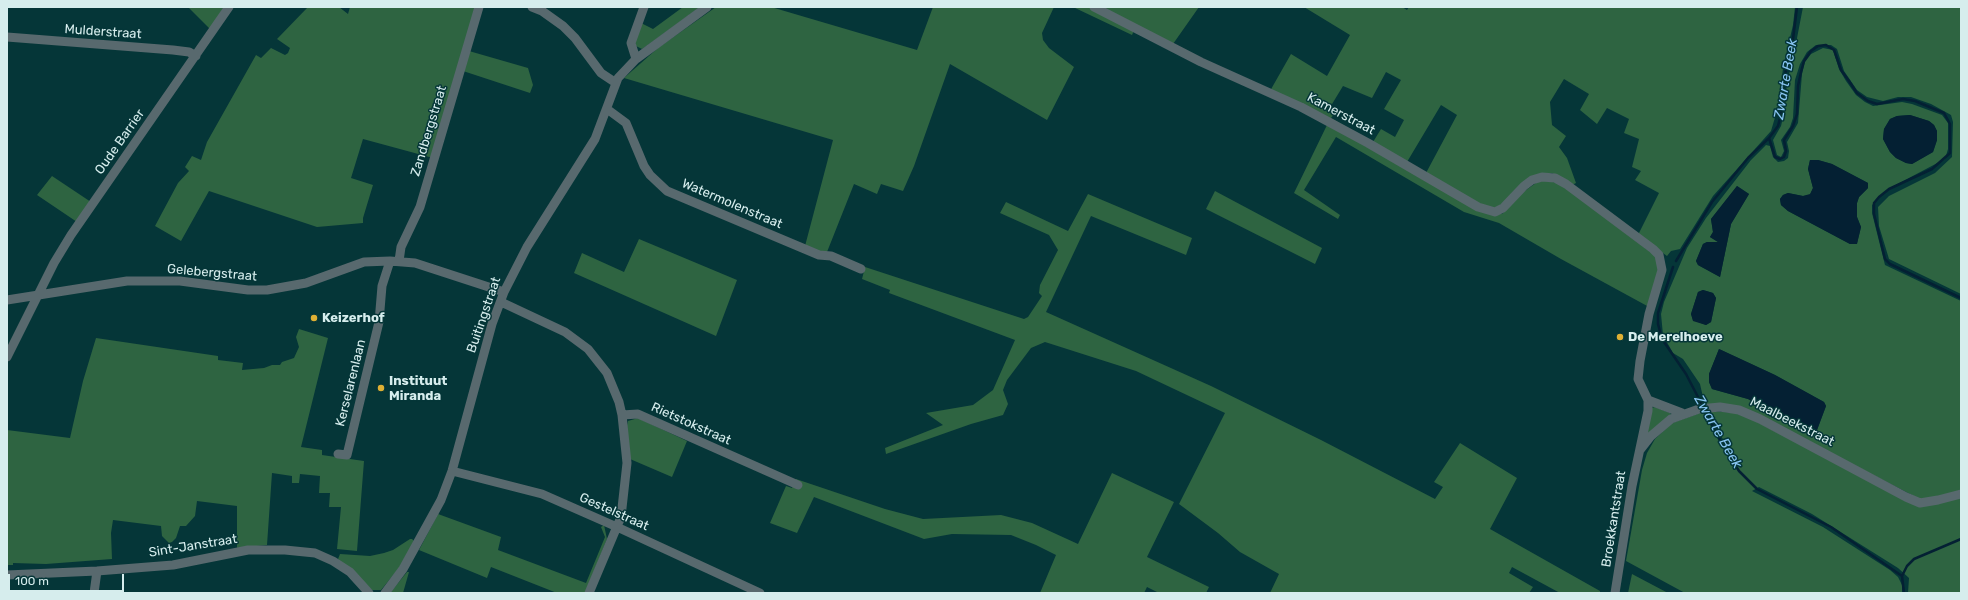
<!DOCTYPE html>
<style>
body{margin:0}
#map{position:relative;width:1968px;height:600px;overflow:hidden;background:#053638;font-family:Rubik,sans-serif}
canvas{display:block}
.frame{position:absolute;inset:0;border:8px solid #d6eded;pointer-events:none}
.scale{position:absolute;left:8px;top:574px;width:116px;height:18px;box-sizing:border-box;border:2px solid #d6eded;border-top:0;padding-left:5px;font-size:12px;line-height:14px;white-space:nowrap;color:#d6eded;-webkit-text-stroke:3px #053638;paint-order:stroke}
</style>
<div id="map">
<canvas width="1968" height="600"></canvas>
<div class="frame"></div>
<div class="scale">100 m</div>
</div>
<script>
const g = document.querySelector('canvas').getContext('2d');
g.lineJoin = 'round';
function paint(path, color) { g.fillStyle = color; g.fill(path, 'evenodd'); }
const poly = rows => new Path2D(rows.map(r => 'M' + r).join(''));
function strokePath(path, color, width, dash) { g.strokeStyle = color; g.lineWidth = width; g.lineCap = dash ? 'butt' : 'round'; g.setLineDash(dash || []); g.stroke(path); }
function write(font, color, halo, rows, align = 'center') {
  g.font = font + ' Rubik,sans-serif'; g.lineWidth = 3; g.setLineDash([]); g.textBaseline = 'middle'; g.strokeStyle = halo; g.fillStyle = color; for (const [text, x, y, turn = 0] of rows) {
    g.save(); g.translate(x, y); g.rotate((+turn || 0) * Math.PI / 180); g.textAlign = isNaN(turn) ? turn : align; if (halo) g.strokeText(text, 0, 0); g.fillText(text, 0, 0); g.restore();
  }
}
paint(poly([
 [188,7,224,7,210,29],
 [308,7,339,7,348,14,350,7,476,7,433,158,363,139,351,178,373,185,363,218,363,223,317,227,209,191,181,241,155,226,178,183,189,171,185,167,192,156,201,160,207,142,256,55,261,58,271,48,285,55,288,53,290,48,277,39],
 [683,7,700,7,648,45,642,49,636,46,635,41,641,23,653,29],
 [716,7,771,7,917,50,933,7,1054,7,1042,33,1043,40,1049,48,1074,67,1047,120,950,64,914,166,903,191,881,184,877,194,854,184,827,252,816,252,805,246,833,140,624,78,658,48],
 [1073,7,1199,7,1173,44,1136,26,1132,35],
 [1304,7,1402,7,1407,10,1409,7,1795,7,1793,25,1783,68,1779,104,1771,131,1713,196,1680,249,1671,251,1667,256,1638,235,1659,193,1635,180,1641,171,1632,167,1639,139,1624,133,1629,119,1607,108,1597,124,1580,110,1589,94,1564,79,1550,102,1552,125,1566,136,1559,147,1567,158,1576,183,1572,185,1552,173,1539,174,1495,209,1502,214,1522,193,1540,180,1559,183,1656,256,1659,267,1649,307,1561,259,1499,223,1464,212,1336,137,1304,190,1340,215,1338,219,1294,193,1327,125,1270,91,1291,54,1327,76,1350,35],
 [1386,72,1401,80,1384,109,1404,120,1395,137,1381,129,1373,142,1331,118,1335,113,1329,109,1343,86,1372,98],
 [1441,105,1457,115,1426,173,1407,162],
 [1803,7,1961,7,1961,294,1889,259,1879,226,1878,207,1889,196,1935,173,1952,157,1953,122,1951,115,1931,104,1911,97,1898,97,1883,101,1867,97,1857,90,1844,71,1837,49,1831,45,1816,45,1807,52,1800,64,1795,80,1793,118,1790,127,1781,140,1784,151,1781,157,1777,155,1773,140,1781,126,1785,109,1787,81,1792,64],
 [1823,48,1833,50,1839,69,1846,81,1856,95,1865,102,1873,106,1902,102,1912,104,1942,115,1948,123,1948,149,1945,159,1888,189,1872,205,1872,213,1885,265,1961,301,1961,593,1908,593,1909,578,1898,568,1812,514,1759,487,1752,491,1823,527,1890,570,1898,577,1902,585,1902,593,1685,593,1626,561,1642,470,1647,453,1655,439,1672,423,1703,412,1723,449,1727,447,1708,411,1740,413,1910,502,1914,496,1747,410,1727,405,1705,406,1700,384,1683,359,1673,353,1663,335,1661,314,1664,302,1687,248,1706,218,1751,160,1766,145,1770,146,1773,157,1778,162,1784,161,1788,158,1789,151,1787,142,1798,123,1802,74,1805,62,1811,54],
 [1910,115,1929,121,1934,125,1937,131,1937,140,1933,152,1912,164,1906,163,1896,158,1890,152,1883,139,1884,129,1890,119,1897,116],
 [1810,160,1818,160,1832,164,1868,183,1868,188,1859,197,1857,203,1857,217,1861,227,1857,243,1850,244,1788,211,1781,205,1780,199,1783,195,1788,193,1803,196,1810,195,1813,188,1808,169],
 [1737,186,1749,194,1731,224,1720,277,1698,265,1696,261,1703,244,1707,242,1718,242,1710,237,1713,232,1711,219],
 [1703,290,1713,293,1716,298,1711,322,1706,325,1693,320,1691,314,1698,292],
 [1719,349,1775,375,1824,402,1826,406,1817,430,1812,434,1748,399,1712,389,1709,382,1709,374],
 [469,51,528,68,533,85,530,93,463,71],
 [52,176,91,202,77,222,37,195],
 [1215,191,1322,248,1315,264,1206,209],
 [1088,194,1192,238,1186,255,1091,216,1046,312,1211,386,1321,440,1435,499,1443,487,1434,482,1460,443,1517,478,1490,529,1600,591,1600,593,1560,593,1512,567,1509,573,1533,587,1529,593,1270,593,1279,574,1240,552,1218,533,1179,504,1225,413,1136,371,1045,342,1031,348,1007,380,1003,390,1008,404,1003,415,971,424,886,454,885,448,943,425,926,413,973,405,993,390,1015,340,889,293,890,290,862,279,865,267,1024,319,1028,317,1042,296,1039,293,1040,285,1058,250,1049,235,1000,213,1006,202,1068,231],
 [639,239,737,280,716,336,574,273,582,253,624,272],
 [299,329,328,338,301,447,322,450,322,455,364,461,357,551,337,549,341,507,329,507,330,493,319,493,320,476,300,474,299,483,292,483,292,476,272,473,267,545,237,548,237,506,197,501,195,516,186,526,180,526,176,538,172,542,169,543,162,536,161,526,113,520,111,533,112,559,46,564,13,563,13,565,7,565,7,430,70,438,83,381,96,338,218,356,218,360,243,363,242,370,264,368,272,365,280,365,282,362,294,358,299,347,296,337],
 [1655,407,1670,413,1671,415,1647,435,1651,408],
 [638,418,687,441,672,477,630,459,627,426,628,421],
 [1112,473,1174,502,1147,557,1209,587,1206,593,1159,593,1147,587,1144,593,1040,593,1056,555,1036,545,1011,535,952,534,924,539,814,497,797,533,770,523,786,486,792,488,796,479,885,509,923,519,1001,515,1032,523,1078,544],
 [438,514,501,537,498,550,586,583,605,537,601,527,604,525,607,539,585,593,557,593,491,567,487,578,419,550],
 [410,539,412,539,414,541,399,568,381,590,372,590,338,559,340,554,370,556,384,553,393,550],
 [407,572,409,572,403,593,390,593],
 [1632,574,1668,593,1628,593]
]), '#2e6441');
paint(poly([
 [1910,115,1929,121,1934,125,1937,131,1937,140,1933,152,1912,164,1906,163,1896,158,1890,152,1883,139,1884,129,1890,119,1897,116],
 [1810,160,1818,160,1832,164,1868,183,1868,188,1859,197,1857,203,1857,217,1861,227,1857,244,1850,244,1788,211,1781,205,1780,199,1783,195,1788,193,1803,196,1810,194,1813,188,1808,169],
 [1737,186,1749,194,1731,224,1720,277,1698,265,1696,261,1703,244,1707,242,1718,242,1710,237,1713,232,1711,219],
 [1703,290,1713,293,1716,298,1711,322,1706,325,1693,321,1691,314,1698,292],
 [1719,349,1775,375,1824,402,1826,406,1817,430,1813,434,1748,399,1712,389,1709,382,1709,374]
]), '#042033');
strokePath(poly([
 [1769,138,1775,157,1780,159,1784,157,1786,151,1784,140,1793,126,1797,114,1798,86,1801,72,1804,61,1811,51,1818,46,1826,45,1834,50,1841,70,1849,81,1857,93,1868,101,1877,104,1903,99,1915,101,1944,113,1950,124,1950,153,1932,169,1889,189,1879,197,1874,203,1874,214,1885,259,1890,264,1961,298],
 [1676,261,1712,202,1748,158,1769,138,1778,126,1782,110,1784,77,1791,55,1797,7],
 [1673,267,1658,313,1658,324,1662,339,1686,374,1725,449,1739,471,1757,489,1831,527,1902,576,1904,593],
 [1902,576,1907,566,1914,559,1961,539]
]), '#042033', 2.5);
strokePath(poly([
 [532,7,542,11,563,26,575,38,601,73,616,83],
 [1094,7,1201,62,1301,107,1368,143,1478,207,1495,212,1503,208,1524,186,1532,180,1542,177,1555,178,1566,184,1653,249,1659,255,1662,270,1649,314,1640,361,1638,379,1648,400,1682,413],
 [7,37,173,50,189,52,196,56],
 [636,59,631,43,644,7],
 [607,109,626,123,644,166,650,175,667,191,819,255,831,256,861,269],
 [399,261,401,247,420,207,479,7],
 [7,300,127,281,180,281,248,290,267,290,306,283,364,262,390,261,415,263,504,292],
 [501,302,565,332,588,349,607,373,619,402,622,415,627,463,621,517,589,593],
 [7,357,54,263,71,235,229,7],
 [622,415,638,414,798,485],
 [1640,450,1651,436,1671,419,1699,409,1720,407,1739,410,1760,419,1906,497,1920,503,1938,500,1961,494],
 [338,454,347,455,379,322,382,286,390,261],
 [452,471,542,494,617,527,760,593],
 [7,575,97,571,173,565,248,550,285,550,315,553,333,561,350,572,369,593],
 [94,593,97,571],
 [385,593,403,569,441,500,452,471,492,324,504,292,527,247,595,139,618,78,636,59,707,7],
 [1615,593,1632,486,1648,411,1648,400]
]), '#58696e', 9);
for (const [x, y, r, color] of [
 [314,318,4,"#dfb034"],
 [1620,337,4,"#dfb034"],
 [381,388,4,"#dfb034"]
]) { const dot = new Path2D(); dot.arc(x, y, r, 0, 2 * Math.PI); g.fillStyle = color; g.fill(dot); strokePath(dot, '#053638', 1.5); }
write('13px', '#d6eded', '#053638', [
 ["Mulderstraat",103,32,4],
 ["Kamerstraat",1341,114,28],
 ["Zandbergstraat",429,131,-73],
 ["Oude Barrier",120,142,-55],
 ["Watermolenstraat",732,204,23],
 ["Gelebergstraat",212,273,5],
 ["Buitingstraat",484,315,-71],
 ["Kerselarenlaan",351,383,-76],
 ["Maalbeekstraat",1792,422,27],
 ["Rietstokstraat",691,424,24],
 ["Gestelstraat",614,512,24],
 ["Broekkantstraat",1614,519,-81],
 ["Sint-Janstraat",193,546,-9]
]);
write('bold 13px', '#d6eded', '#053638', [
 ["Keizerhof",322,318],
 ["De Merelhoeve",1628,337],
 ["Instituut",389,381],
 ["Miranda",389,396]
], 'left');
write('italic 14px', '#89c5f3', '#053638', [
 ["Zwarte Beek",1786,79,-80],
 ["Zwarte Beek",1718,432,60]
]);
</script>
